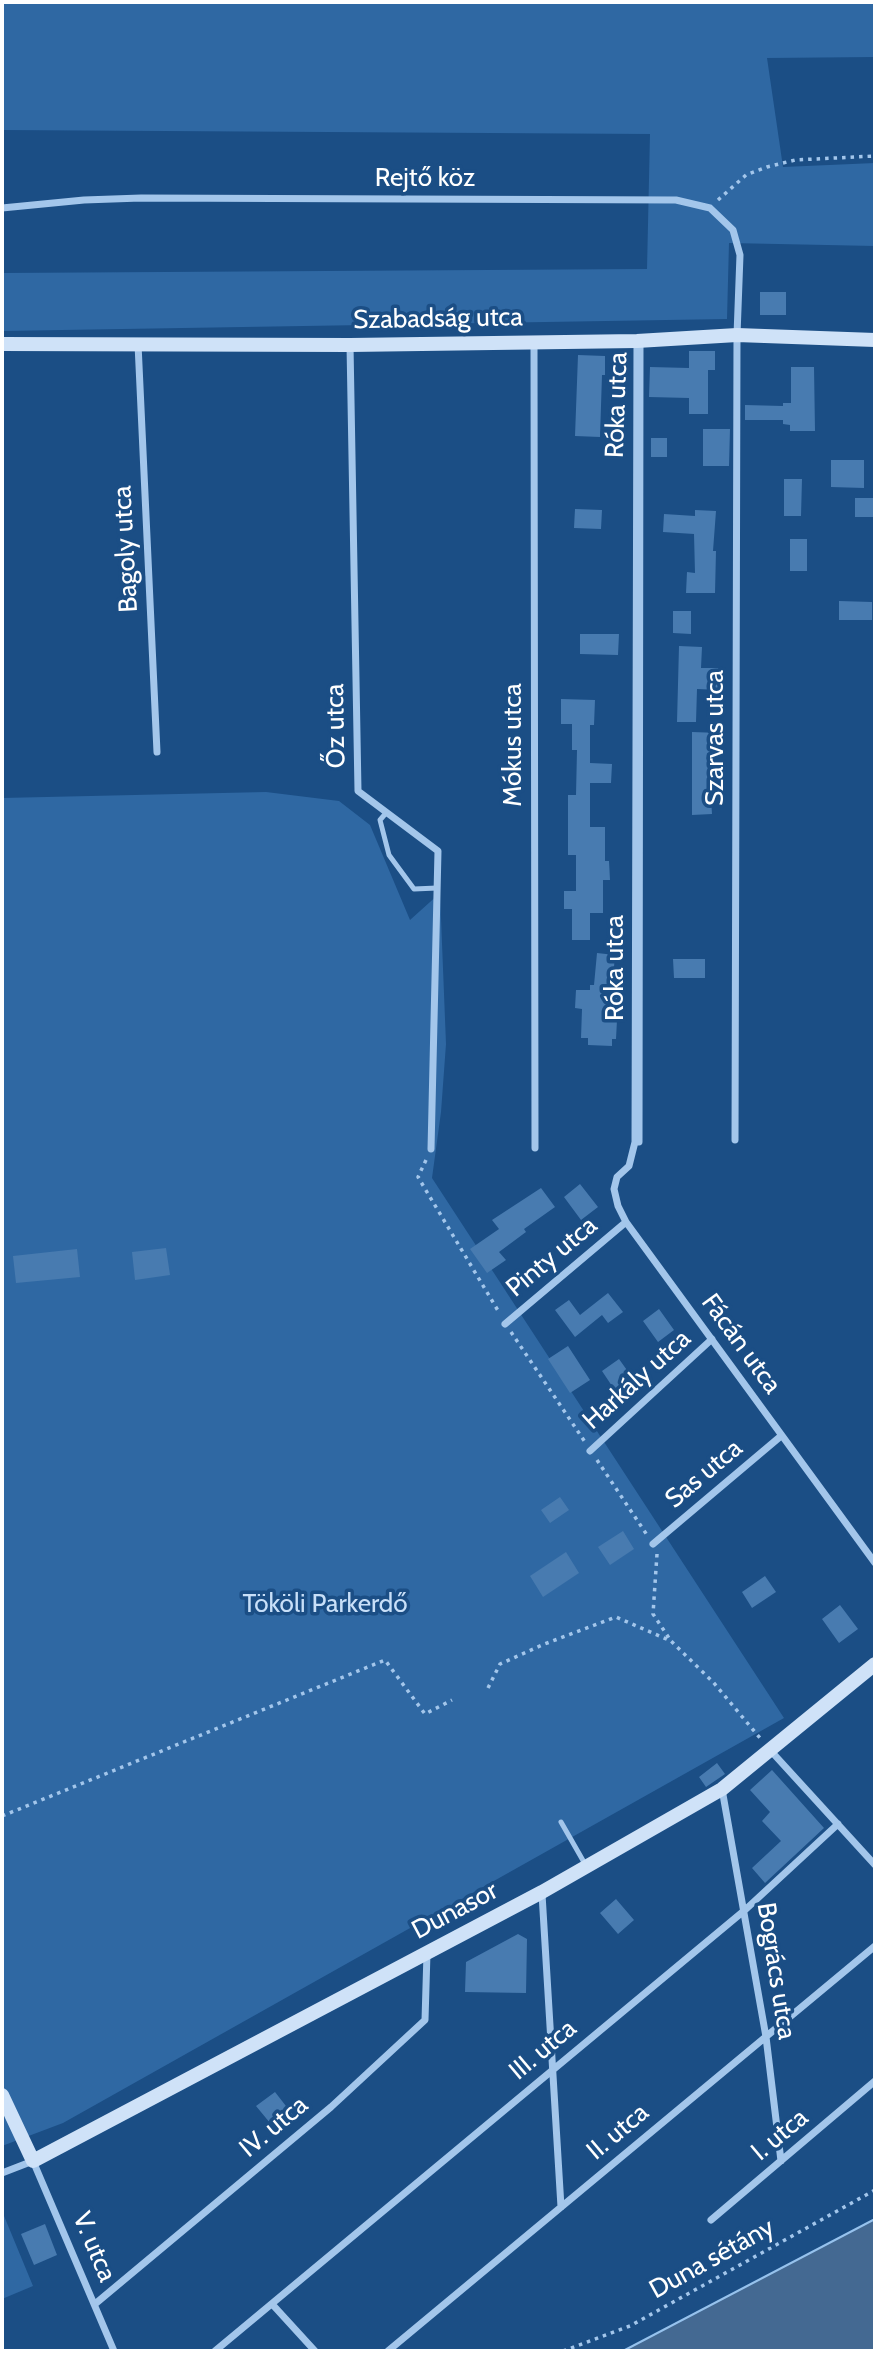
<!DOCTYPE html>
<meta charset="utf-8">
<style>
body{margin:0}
#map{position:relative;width:877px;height:2353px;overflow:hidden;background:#1b4e85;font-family:Cabin,sans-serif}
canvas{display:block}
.frame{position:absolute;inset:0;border:4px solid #fff;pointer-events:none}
</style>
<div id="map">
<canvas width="877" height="2353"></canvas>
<div class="frame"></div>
</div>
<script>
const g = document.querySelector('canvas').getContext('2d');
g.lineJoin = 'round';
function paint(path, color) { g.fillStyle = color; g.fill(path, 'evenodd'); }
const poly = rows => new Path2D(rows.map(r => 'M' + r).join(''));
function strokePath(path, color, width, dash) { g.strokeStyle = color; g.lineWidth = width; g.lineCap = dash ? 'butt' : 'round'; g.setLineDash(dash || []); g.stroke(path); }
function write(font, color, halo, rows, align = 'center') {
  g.font = font + ' Cabin,sans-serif'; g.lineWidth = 7; g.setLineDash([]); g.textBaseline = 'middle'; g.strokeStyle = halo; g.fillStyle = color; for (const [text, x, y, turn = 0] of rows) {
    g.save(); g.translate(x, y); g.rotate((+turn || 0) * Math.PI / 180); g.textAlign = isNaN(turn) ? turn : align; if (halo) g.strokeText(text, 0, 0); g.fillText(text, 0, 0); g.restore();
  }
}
paint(poly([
 [2,2,875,2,875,57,767,58,783,167,875,163,875,246,729,243,727,319,2,331,2,273,647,269,650,134,2,130],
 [266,792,339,801,370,825,410,920,440,893,446,1044,441,1112,432,1178,784,1718,63,2123,2,2146,2,798],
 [2,2211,33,2286,2,2299]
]), '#2f68a3');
const water = poly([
 [875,2219,875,2351,623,2351,875,2219]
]);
paint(water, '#446992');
strokePath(water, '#96c2ed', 2);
paint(poly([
 [760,292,786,292,786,315,760,315],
 [689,351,715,351,715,370,708,370,708,414,689,414,689,398,649,397,650,367,689,368],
 [578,355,605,356,605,375,602,375,600,437,575,436],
 [791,367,814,367,815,431,790,431,790,425,783,424,783,420,745,420,745,405,783,406,783,403,791,403],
 [703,429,730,429,729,466,703,466],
 [651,438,667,438,667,457,651,457],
 [831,460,864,460,864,488,831,487],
 [784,479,802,479,801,516,784,516],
 [855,498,875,498,875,517,855,517],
 [575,509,602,510,601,529,574,528],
 [695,510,716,511,713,551,716,551,715,593,686,593,687,572,695,573,694,534,663,532,664,514,695,516],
 [790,539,807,539,807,571,790,571],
 [839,601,872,602,872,620,839,620],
 [673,611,691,611,691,634,673,633],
 [580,634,619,634,618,655,580,654],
 [679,646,702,647,701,668,720,668,720,690,697,689,696,722,677,722],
 [561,699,595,700,594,725,590,725,590,763,612,764,611,783,590,783,590,827,605,827,605,861,609,861,610,880,603,880,603,913,590,913,590,940,572,940,572,909,564,909,564,891,576,891,576,855,568,855,568,795,576,795,577,750,572,750,572,724,561,724],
 [692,732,720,733,720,752,712,752,713,783,710,783,712,814,692,815],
 [597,953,615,955,612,991,618,991,617,1001,622,1001,621,1020,617,1020,616,1039,612,1039,612,1046,588,1045,588,1038,581,1038,582,1009,575,1008,576,990,590,990,590,985,594,985],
 [673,959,705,959,705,978,674,978],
 [580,1184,598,1207,581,1220,564,1197],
 [541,1188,555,1207,524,1229,526,1232,499,1252,506,1260,487,1273,470,1249,499,1229,492,1220],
 [166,1248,170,1275,135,1280,132,1252],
 [77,1249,80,1277,16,1283,13,1256],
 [608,1293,623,1312,608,1323,602,1315,575,1337,555,1310,569,1300,580,1315],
 [659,1309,674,1330,658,1342,643,1321],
 [568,1346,590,1380,570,1393,548,1359],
 [619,1359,634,1380,616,1392,602,1371],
 [560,1497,569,1510,550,1523,541,1510],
 [623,1531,634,1549,610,1565,598,1547],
 [566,1552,579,1573,543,1597,530,1576],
 [765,1576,776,1592,752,1608,742,1592],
 [840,1605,858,1629,839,1643,822,1619],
 [717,1763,725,1774,706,1787,699,1777],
 [772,1770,824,1828,765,1883,752,1868,781,1841,762,1821,770,1812,750,1790],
 [616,1899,634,1920,618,1934,600,1913],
 [518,1934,527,1939,526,1993,465,1992,466,1962],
 [275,2092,293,2115,275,2129,256,2106],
 [45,2224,57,2255,34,2265,21,2234]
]), '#487bb0');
strokePath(poly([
 [718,200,746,175,767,167,795,160,875,156],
 [426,1160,418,1177,500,1314],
 [511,1332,585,1442],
 [597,1460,647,1535],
 [657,1554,653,1614,671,1641],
 [488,1688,500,1664,542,1645,616,1617,671,1641,713,1682,760,1738],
 [2,1816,385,1660,425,1714,452,1700],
 [563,2351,630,2326,875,2190]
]), '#a3c6eb', 3.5, [3.5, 5]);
strokePath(poly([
 [386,813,380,820,389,855,414,889,437,888],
 [561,1822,585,1864]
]), '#a3c6eb', 5);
strokePath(poly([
 [2,208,84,200,141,198,676,200,710,208,733,230,740,255,737,335,735,1140],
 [534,342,535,1148],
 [138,344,157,752],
 [350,345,358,791,438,851,431,1149],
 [635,1142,639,1142,640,341,637,341,635,1142,629,1166,617,1177,614,1189,618,1206,626,1222,875,1563],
 [505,1324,626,1222],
 [590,1451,712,1339],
 [653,1544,781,1436],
 [770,1750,875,1865],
 [722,1789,766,2037,781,2161],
 [542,1894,561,2207],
 [2,2173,33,2161,114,2351],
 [711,2220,875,2081],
 [95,2304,331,2107,425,2020,427,1953],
 [272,2304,315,2351],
 [215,2351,745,1910,838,1824],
 [388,2351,875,1946]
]), '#a3c6eb', 7);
strokePath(poly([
 [2,344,350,345,637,341,737,335,875,340],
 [2,2095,33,2161,542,1892,722,1789,875,1664]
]), '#cfe2f8', 14);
write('26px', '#fff', '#1b4e85', [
 ["Rejtő köz",425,178],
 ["Szabadság utca",438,319,-1],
 ["Róka utca",617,405,-88],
 ["Bagoly utca",126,549,-93],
 ["Őz utca",336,726,-91],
 ["Szarvas utca",715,738,-90],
 ["Mókus utca",513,745,-90],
 ["Róka utca",615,968,-90],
 ["Pinty utca",552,1257,-40],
 ["Fácán utca",741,1344,54],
 ["Harkály utca",637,1380,-42],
 ["Sas utca",704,1474,-40],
 ["Dunasor",455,1911,-28],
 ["Bogrács utca",776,1971,81],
 ["III. utca",543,2050,-40],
 ["IV. utca",274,2127,-40],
 ["II. utca",618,2132,-40],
 ["I. utca",780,2135,-40],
 ["V. utca",94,2247,67],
 ["Duna sétány",712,2259,-29]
]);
write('26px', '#c8dff8', '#1b4e85', [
 ["Tököli Parkerdő",325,1604]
]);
</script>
